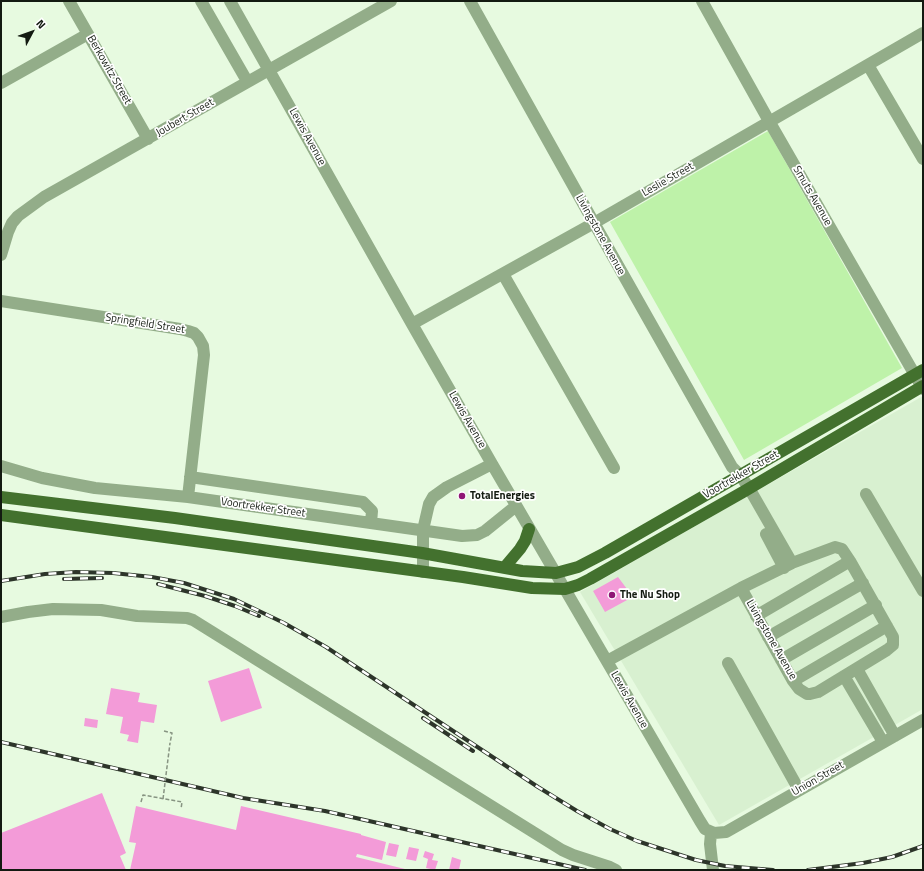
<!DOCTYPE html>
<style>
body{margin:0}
#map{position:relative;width:924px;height:871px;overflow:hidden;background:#e7fae0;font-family:"Titillium Web",sans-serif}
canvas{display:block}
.frame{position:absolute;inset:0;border:2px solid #131a11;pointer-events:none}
.north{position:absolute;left:12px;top:12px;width:40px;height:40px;-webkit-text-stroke:3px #fff;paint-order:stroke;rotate:49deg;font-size:11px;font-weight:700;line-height:16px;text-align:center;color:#131a11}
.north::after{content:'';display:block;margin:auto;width:14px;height:18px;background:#131a11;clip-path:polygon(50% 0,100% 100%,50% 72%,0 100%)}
</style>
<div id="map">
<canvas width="924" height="871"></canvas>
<div class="frame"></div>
<div class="north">N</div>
</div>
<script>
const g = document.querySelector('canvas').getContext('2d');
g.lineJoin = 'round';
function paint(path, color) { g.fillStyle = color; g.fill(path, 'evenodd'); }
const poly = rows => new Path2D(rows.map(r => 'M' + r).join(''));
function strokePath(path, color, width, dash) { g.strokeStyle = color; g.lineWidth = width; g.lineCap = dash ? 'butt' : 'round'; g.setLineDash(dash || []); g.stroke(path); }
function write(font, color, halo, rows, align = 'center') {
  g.font = font + ' "Titillium Web",sans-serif'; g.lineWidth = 3.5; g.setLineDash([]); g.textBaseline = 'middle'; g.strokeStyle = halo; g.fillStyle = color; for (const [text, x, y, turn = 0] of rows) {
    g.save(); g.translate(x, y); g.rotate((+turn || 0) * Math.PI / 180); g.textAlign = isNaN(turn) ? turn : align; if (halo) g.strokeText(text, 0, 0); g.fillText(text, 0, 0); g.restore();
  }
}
paint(poly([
 [923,396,923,709,719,825,580,592]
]), '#d8f0d0');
paint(poly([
 [768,131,902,368,744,460,610,222]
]), '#bef2a9');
paint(poly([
 [618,577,627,589,629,599,605,612,593,591],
 [249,668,262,708,221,722,208,681],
 [111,688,140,693,138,702,157,705,154,723,141,721,138,743,127,741,129,735,120,733,123,717,106,714],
 [85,718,98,720,97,728,84,726],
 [102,793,126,853,120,856,126,870,1,870,1,833],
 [136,806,236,830,241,806,361,834,361,835,386,842,382,860,357,854,356,857,409,870,130,870,136,843,129,842],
 [389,843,399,845,396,857,386,855],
 [409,847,419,849,416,861,406,859],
 [425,851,434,854,432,860,438,861,435,870,426,868,428,859,423,857],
 [452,857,461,860,459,870,449,870]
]), '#f39bd8');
strokePath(poly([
 [164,731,172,733,170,743],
 [141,802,143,795,182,802,181,809]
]), '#879482', 1.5, [4, 2]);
strokePath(poly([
 [69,1,148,139],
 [201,1,247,81],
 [230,1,412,324,492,464,700,821,705,829,714,833,726,832,923,720],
 [470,1,594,223,732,467,740,475,749,488,792,563],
 [702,1,769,121,923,389],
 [868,65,923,159],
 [1,83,88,34],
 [1,255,8,232,12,223,18,216,44,197,391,1],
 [503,274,614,468],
 [1,301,180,329,188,331,194,333,198,337,203,346,204,355,188,497],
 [412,324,594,223,923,33],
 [1,466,42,478,95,488,188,497,462,536,477,535,485,531,516,506],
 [190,477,363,502,372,511,371,523],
 [866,494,923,591],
 [766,534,784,568],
 [423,572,423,530,429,504,433,497,447,487,492,464],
 [756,616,850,561],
 [1,617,28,612,53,609,101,610,137,616,187,618,193,620,562,850,573,855,610,867,616,870],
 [768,637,863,583],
 [781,660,876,605],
 [607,661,741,588,792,563,835,547,842,549,850,561,893,637,893,645,887,650,818,692,810,694,807,694,799,689,793,681,741,588],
 [728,663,799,790],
 [857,669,895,736],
 [844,676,883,742],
 [793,681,887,626],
 [711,833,710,844,713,870]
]), '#93ad89', 12);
strokePath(poly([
 [1,497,175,518,422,553,522,571,556,573,578,567,605,553,923,370],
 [1,515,463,577,532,588,565,589,578,585,590,579,743,492,923,386],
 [504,568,520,549,525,541,529,529]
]), '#43712e', 12);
const rail = poly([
 [64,579,102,578],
 [1,581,45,574,76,572,113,573,152,577,184,583,234,599,284,623,326,647,538,787,577,811,610,829,637,841,696,860,725,866,773,870],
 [158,584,205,596,235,606,259,616],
 [423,718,473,751],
 [1,742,243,798,325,811,585,870],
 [808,870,863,863,892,857,923,846]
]);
strokePath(rail, '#2d352a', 4);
strokePath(rail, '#fff', 2.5, [8]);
strokePath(poly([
 [163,799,170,743]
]), '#879482', 1.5, [4, 2]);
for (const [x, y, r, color] of [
 [462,496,4,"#901775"],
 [612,595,4,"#901775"]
]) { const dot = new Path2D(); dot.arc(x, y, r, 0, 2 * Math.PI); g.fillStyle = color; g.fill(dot); strokePath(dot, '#fff', 1.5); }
write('11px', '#131a11', '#fff', [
 ["Berkowitz Street",109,70,60],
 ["Joubert Street",185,118,-30],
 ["Lewis Avenue",307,137,61],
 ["Leslie Street",668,180,-30],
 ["Smuts Avenue",812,196,60],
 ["Livingstone Avenue",600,235,61],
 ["Springfield Street",145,324,9],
 ["Lewis Avenue",467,420,60],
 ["Voortrekker Street",741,475,-30],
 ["Voortrekker Street",263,508,8],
 ["Livingstone Avenue",771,640,60],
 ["Lewis Avenue",629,700,60],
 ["Union Street",818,779,-30]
]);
write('bold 11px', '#131a11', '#fff', [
 ["TotalEnergies",470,496],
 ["The Nu Shop",620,595]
], 'left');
</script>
